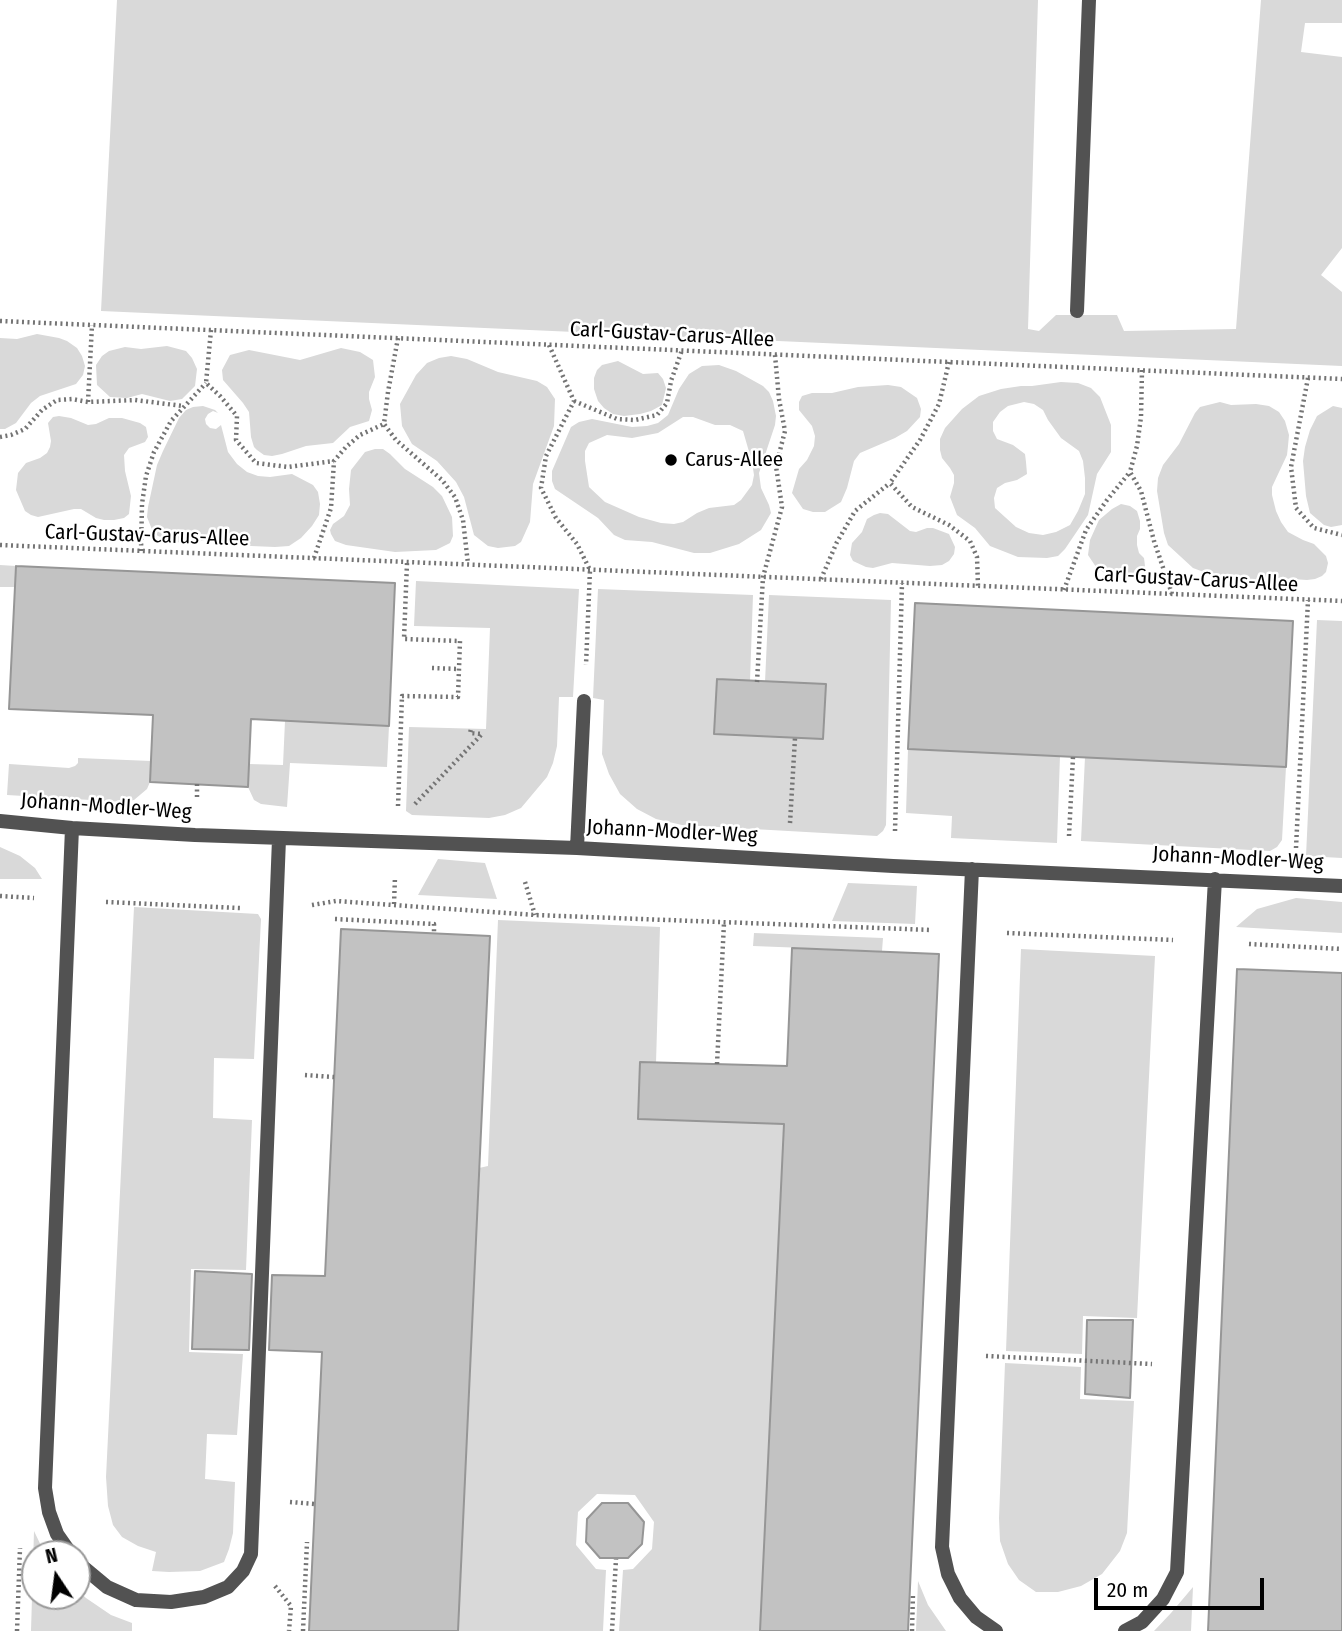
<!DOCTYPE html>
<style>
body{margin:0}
#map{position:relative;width:1342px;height:1631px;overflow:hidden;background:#fff;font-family:"Fira Sans Condensed",sans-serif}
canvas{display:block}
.north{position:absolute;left:21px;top:1540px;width:70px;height:70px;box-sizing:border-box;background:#fff;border:2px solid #999;border-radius:50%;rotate:347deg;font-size:19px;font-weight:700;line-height:28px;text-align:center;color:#000}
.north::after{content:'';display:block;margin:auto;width:24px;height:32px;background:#000;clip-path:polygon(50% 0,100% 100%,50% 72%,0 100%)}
.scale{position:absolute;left:1094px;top:1578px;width:170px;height:32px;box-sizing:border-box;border:4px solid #000;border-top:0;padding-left:9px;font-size:21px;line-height:24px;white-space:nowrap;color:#000;-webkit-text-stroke:5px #fff;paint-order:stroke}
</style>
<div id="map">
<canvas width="1342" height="1631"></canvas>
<div class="north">N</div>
<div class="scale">20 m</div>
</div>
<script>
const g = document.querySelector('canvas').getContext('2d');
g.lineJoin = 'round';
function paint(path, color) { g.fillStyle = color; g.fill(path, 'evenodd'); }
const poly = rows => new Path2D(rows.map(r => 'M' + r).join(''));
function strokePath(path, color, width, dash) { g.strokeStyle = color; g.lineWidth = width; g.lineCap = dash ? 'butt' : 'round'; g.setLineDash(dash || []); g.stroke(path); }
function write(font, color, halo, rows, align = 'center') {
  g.font = font + ' "Fira Sans Condensed",sans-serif'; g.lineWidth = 5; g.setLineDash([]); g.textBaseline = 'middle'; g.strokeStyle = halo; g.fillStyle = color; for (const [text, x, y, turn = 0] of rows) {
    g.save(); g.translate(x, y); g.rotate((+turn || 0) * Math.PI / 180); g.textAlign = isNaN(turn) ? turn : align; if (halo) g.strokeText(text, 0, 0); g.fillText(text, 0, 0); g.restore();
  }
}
paint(poly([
 [117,0,1038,0,1028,329,1039,331,1056,315,1117,315,1124,331,1236,329,1261,0,1342,0,1342,23,1305,23,1301,52,1342,57,1342,248,1321,275,1342,292,1342,366,101,311],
 [37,334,59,338,67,341,77,348,82,356,85,366,83,375,76,384,40,396,31,403,16,423,5,429,0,429,0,338,17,339],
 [167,346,186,351,192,358,197,369,195,386,182,399,170,401,142,394,127,398,110,397,97,385,96,365,102,356,109,351,125,347,141,349],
 [341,348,360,352,373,360,375,377,369,392,369,399,372,410,369,421,350,427,333,443,306,446,282,454,272,456,264,455,257,450,254,447,251,437,249,412,243,403,223,380,222,370,230,355,249,350,300,360],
 [451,356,467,359,498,372,537,381,547,387,555,399,554,426,533,484,530,522,521,542,515,546,498,548,488,546,474,535,464,497,456,482,437,461,412,444,402,426,400,404,416,375,427,363,439,358],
 [618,361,643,374,658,373,663,379,666,388,662,405,651,411,640,414,624,416,613,414,604,408,598,401,594,389,594,378,597,370,602,365],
 [719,365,736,371,763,386,769,392,773,401,776,416,775,425,759,473,761,488,769,505,771,513,761,530,739,544,710,553,694,553,652,542,625,540,614,535,598,518,555,489,552,481,552,471,571,427,579,422,592,419,632,427,647,426,658,423,668,415,679,389,689,374,702,366],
 [683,417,693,417,715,425,730,425,743,431,752,462,754,475,752,485,741,500,734,505,709,508,697,513,683,522,674,524,661,523,639,517,605,502,589,487,585,461,585,451,589,443,607,435,632,438,658,433],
 [1061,382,1078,383,1091,388,1100,397,1111,425,1111,452,1097,474,1088,515,1065,549,1058,556,1047,558,1018,557,990,546,975,528,957,515,950,497,954,483,954,475,950,468,942,458,940,450,940,439,945,428,962,409,979,396,1001,389,1021,386,1032,386],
 [1024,402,1034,404,1043,410,1048,420,1061,438,1079,451,1083,461,1085,478,1085,494,1078,511,1070,525,1056,532,1043,535,1029,533,1016,527,995,508,994,498,997,488,1005,483,1017,480,1027,474,1026,462,1025,454,1013,445,997,439,993,431,993,422,1000,412,1008,406],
 [888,385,901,387,917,398,921,409,920,417,907,431,895,438,860,453,854,461,847,488,841,502,825,512,813,512,803,509,792,493,799,469,807,460,814,446,815,436,812,426,799,410,799,402,802,396,812,393,832,393,858,387],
 [1220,402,1231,405,1256,404,1269,406,1279,412,1285,421,1289,435,1288,446,1287,455,1272,487,1272,495,1276,511,1281,522,1288,532,1303,540,1314,544,1326,556,1328,563,1326,572,1322,576,1315,579,1307,580,1277,578,1233,583,1193,568,1168,545,1164,533,1157,491,1158,478,1163,465,1179,444,1195,413,1200,407],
 [203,406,215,410,218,413,213,411,208,414,205,419,206,424,210,428,216,429,221,425,228,452,237,464,247,472,258,476,270,477,292,474,313,485,318,492,320,504,319,515,312,526,301,538,289,546,275,547,251,546,227,538,212,538,194,543,175,542,158,536,153,532,147,517,148,507,157,465,163,451,179,418,186,410,193,407],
 [1333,406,1342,408,1342,525,1331,527,1324,525,1310,513,1306,496,1303,461,1305,447,1310,430,1317,416],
 [59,416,71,418,88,425,96,424,109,418,122,418,140,423,146,427,148,437,145,442,129,448,124,455,125,471,131,496,129,514,124,518,114,520,104,520,96,518,81,509,74,509,38,517,31,515,25,511,16,490,18,473,26,463,40,458,47,453,50,447,51,441,48,423,53,417],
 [375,449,383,449,390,454,405,469,433,487,442,496,452,517,453,536,450,543,436,550,395,552,346,545,335,541,331,534,330,530,333,524,344,516,350,505,349,489,351,470,365,452],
 [1121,504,1130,506,1137,511,1140,521,1140,529,1137,536,1137,545,1139,553,1144,558,1145,566,1141,573,1119,575,1106,574,1096,567,1088,555,1090,540,1099,520,1112,509],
 [880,513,888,514,910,531,916,532,927,528,933,528,949,534,955,547,954,554,949,561,942,565,930,566,892,563,873,568,866,567,853,561,850,555,852,543,862,532,867,519,874,515],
 [0,565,16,566,15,587,0,587],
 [416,581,579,589,573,697,559,697,557,746,553,763,547,777,521,808,505,815,489,818,412,815,406,811,409,727,486,729,490,628,414,626],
 [598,589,753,595,750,681,717,680,714,734,822,739,825,685,765,682,769,595,891,600,886,825,883,831,877,836,682,825,656,819,637,809,620,794,609,774,602,754,604,700,593,698],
 [1317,620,1342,621,1342,858,1306,856],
 [285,721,389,726,387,767,290,763,287,807,261,804,254,800,248,787,249,764,283,765],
 [908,749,1060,756,1057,843,951,838,952,816,906,813],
 [1085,757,1286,767,1282,840,1277,847,1270,851,1081,841],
 [78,758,151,761,150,782,147,789,134,800,124,802,7,795,9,764,69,768,75,766,78,763],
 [0,847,20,856,35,868,42,879,0,879],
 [438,859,485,863,497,899,418,895],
 [848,883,917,886,915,924,832,921],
 [1296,898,1342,902,1342,933,1236,927,1257,909],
 [134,907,258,914,261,919,254,1059,214,1058,213,1118,252,1120,246,1270,191,1269,189,1352,243,1354,237,1435,207,1434,205,1479,235,1482,233,1533,229,1549,224,1562,200,1571,169,1572,152,1571,156,1552,138,1546,122,1537,113,1525,108,1506,106,1477],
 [498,920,660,927,656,1063,784,1124,760,1631,619,1631,623,1570,633,1569,652,1549,654,1522,635,1495,597,1494,578,1512,576,1545,596,1569,606,1570,603,1631,458,1631,479,1168,488,1166],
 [754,933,883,938,882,951,753,946],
 [1021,949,1155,956,1137,1318,1083,1316,1082,1354,1006,1351],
 [1005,1363,1081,1367,1080,1399,1134,1401,1127,1533,1120,1551,1102,1574,1081,1586,1058,1592,1036,1592,1019,1580,1008,1564,1000,1541,999,1518],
 [34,1531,45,1554,35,1554,35,1596,77,1596,77,1590,86,1598,111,1615,132,1623,132,1631,31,1631],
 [918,1581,928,1605,946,1631,916,1631],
 [1193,1587,1191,1631,1154,1631,1171,1613]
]), '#d9d9d9');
const building = poly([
 [16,566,395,583,389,726,251,719,248,787,150,782,153,715,9,709,16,566],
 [915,603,1293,621,1286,767,908,749,915,603],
 [717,679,826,684,823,739,714,734,717,679],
 [341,929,490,936,458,1631,309,1631,322,1352,269,1350,272,1275,325,1276,341,929],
 [792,948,939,954,908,1631,760,1631,784,1124,638,1119,640,1062,787,1066,792,948],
 [1237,969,1342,973,1342,1631,1208,1631,1237,969],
 [195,1271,252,1274,249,1350,192,1349,195,1271],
 [1087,1320,1133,1320,1130,1398,1085,1394,1087,1320],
 [602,1503,628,1503,644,1522,642,1544,628,1558,600,1558,586,1542,587,1519,602,1503]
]);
paint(building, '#c2c2c2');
strokePath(building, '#969696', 2);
strokePath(poly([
 [0,321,1342,379],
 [211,330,206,383,220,396,237,416,236,440,256,463,288,467,334,461],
 [398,338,388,392,384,424,396,440,442,480,455,497,463,520,468,564],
 [549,345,574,401,546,456,541,488,556,518,577,544,590,570,586,665],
 [949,362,939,404,920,440,890,483,912,507,949,525,970,541,977,557,978,586],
 [1142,370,1141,417,1137,446,1130,472,1141,491,1154,541,1172,594],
 [1308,378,1291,467,1296,508,1314,528,1342,535],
 [574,401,617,419,635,420,657,415,667,403,671,381,682,350],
 [88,402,92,325],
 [0,437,11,435,25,429,42,410,57,400,72,399,88,402,135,400,183,406],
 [0,545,1342,601],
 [141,551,142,504,146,476,154,452,171,421,206,383],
 [314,558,331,508,334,461,346,447,360,435,384,424],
 [821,579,837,542,855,511,890,483],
 [1064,590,1086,530,1107,500,1130,472],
 [432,668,459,669],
 [757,682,763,577,782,507,776,466,785,431,779,399,775,355],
 [197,797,197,784],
 [415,804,482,734,470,733,471,729],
 [398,806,402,696,458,697,460,641,404,639,407,563],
 [790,823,795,738],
 [895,831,902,583],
 [1069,836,1073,757],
 [1296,848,1308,600],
 [525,882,535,915],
 [0,896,34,898],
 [106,902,240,908],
 [394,904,395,877],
 [312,905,336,901,535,915,932,930],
 [335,919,434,924,434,933],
 [1007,933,1173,940],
 [1249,944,1342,949],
 [717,1064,724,923],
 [305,1075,334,1077],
 [986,1356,1152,1364],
 [290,1502,315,1504],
 [275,1586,291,1606,289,1631],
 [17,1631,20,1548],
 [303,1631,307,1542],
 [612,1631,616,1559],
 [912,1631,913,1593]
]), '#747474', 4.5, [2, 3.5]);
strokePath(poly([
 [1077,311,1089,0]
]), '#525252', 14);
strokePath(poly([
 [0,821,72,828,195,835,577,848,893,866,1342,886],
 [577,848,584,701],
 [972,869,942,1547,948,1574,960,1598,976,1617,996,1631],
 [71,1554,57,1534,49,1512,45,1488,72,828],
 [77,1562,107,1587,136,1600,171,1602,204,1597,228,1587,243,1571,251,1554,279,839],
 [1125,1631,1142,1622,1163,1599,1177,1572,1215,879]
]), '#525252', 14);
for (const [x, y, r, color] of [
 [671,460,7,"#000"]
]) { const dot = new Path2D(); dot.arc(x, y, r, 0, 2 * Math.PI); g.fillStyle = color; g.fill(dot); strokePath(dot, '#fff', 2.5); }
write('21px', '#000', '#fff', [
 ["Carl-Gustav-Carus-Allee",672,335,3],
 ["Carl-Gustav-Carus-Allee",147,536,2],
 ["Carl-Gustav-Carus-Allee",1196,580,3],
 ["Johann-Modler-Weg",106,807,4],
 ["Johann-Modler-Weg",672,832,3],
 ["Johann-Modler-Weg",1238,859,3]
]);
write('21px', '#000', '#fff', [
 ["Carus-Allee",685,460]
], 'left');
</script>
